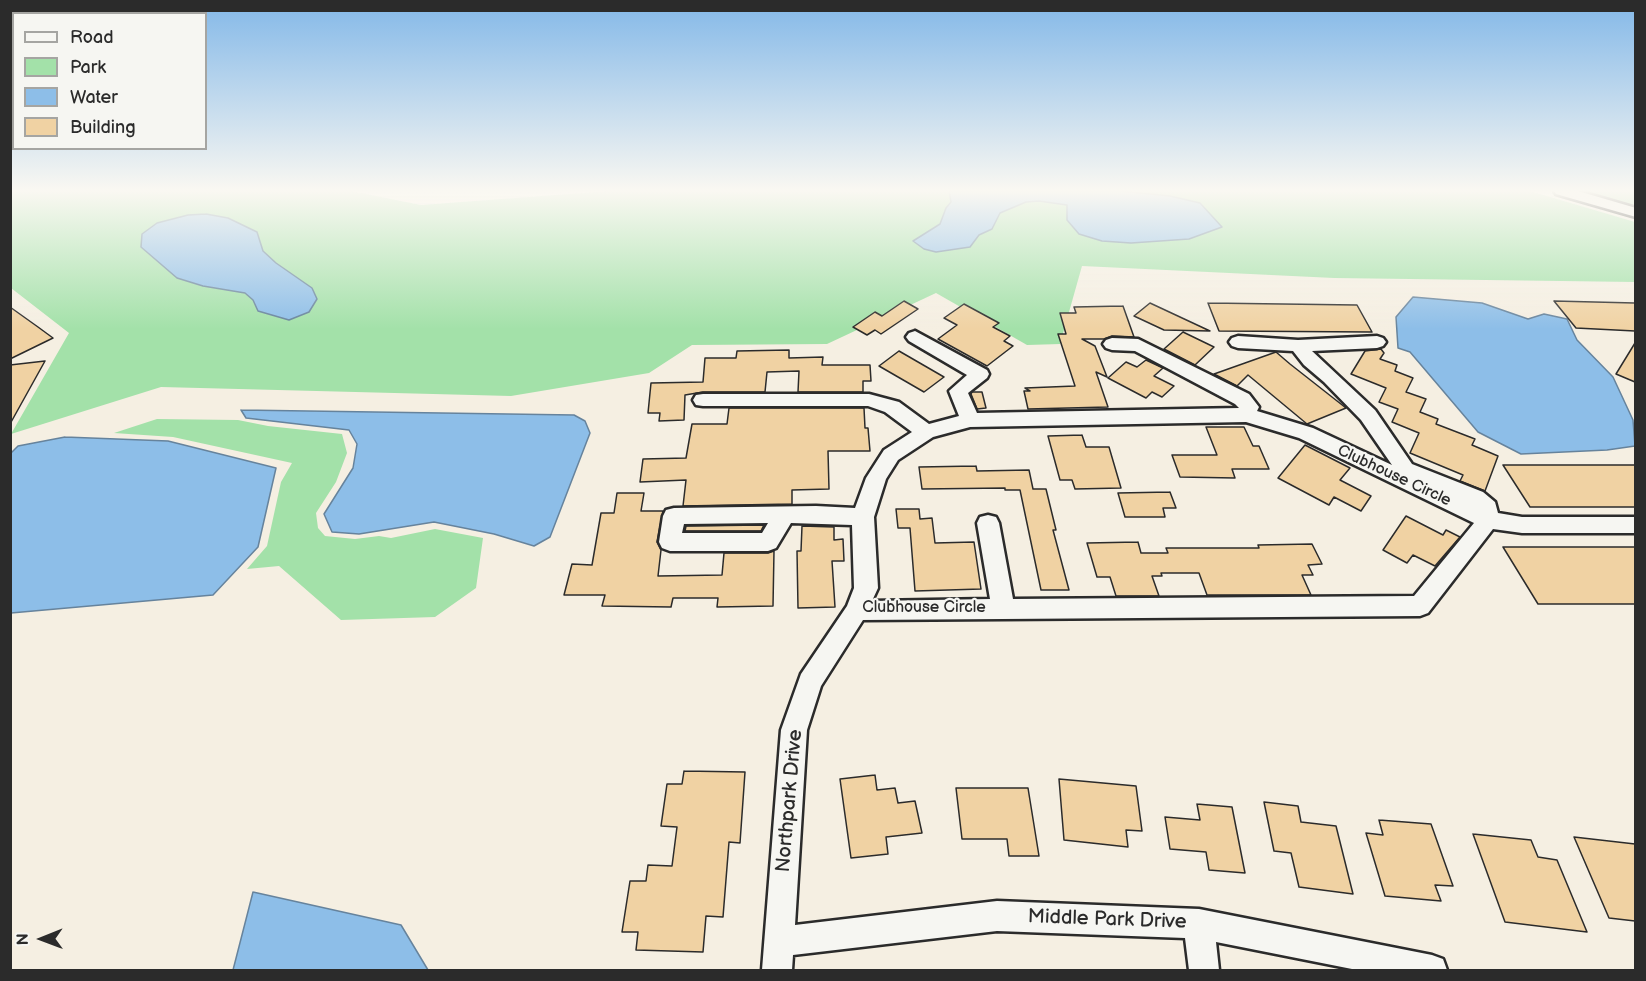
<!DOCTYPE html>
<style>
body{margin:0}
#map{position:relative;width:1646px;height:981px;overflow:hidden;background:#f5efe2;font-family:"Balsamiq Sans",sans-serif}
canvas{display:block}
.frame{position:absolute;inset:0;border:12px solid #2b2b2b;pointer-events:none}
.legend{position:absolute;left:12px;top:12px;width:195px;height:138px;box-sizing:border-box;background:#f6f6f2;border:2px solid #a5a5a2;margin:0;padding:8px 10px;list-style:none;font-size:18px;color:#2b2b2b}
.legend li{display:flex;align-items:center;gap:12px;height:30px}
.legend b{width:30px;border:2px solid #a5a5a2}
.north{position:absolute;left:12px;top:909px;width:60px;height:60px;-webkit-text-stroke:4px #f6f6f2;paint-order:stroke;rotate:269deg;font-size:16px;font-weight:700;line-height:24px;text-align:center;color:#2b2b2b}
.north::after{content:'';display:block;margin:auto;width:21px;height:27px;background:#2b2b2b;clip-path:polygon(50% 0,100% 100%,50% 72%,0 100%)}
</style>
<div id="map">
<canvas width="1646" height="981"></canvas>
<div class="frame"></div>
<ul class="legend">
<li><b style="height:8px;background:#f6f6f2"></b>Road</li>
<li><b style="height:16px;background:#a3e1a9"></b>Park</li>
<li><b style="height:16px;background:#8dbee8"></b>Water</li>
<li><b style="height:16px;background:#f0d2a3"></b>Building</li>
</ul>
<div class="north">N</div>
</div>
<script>
const g = document.querySelector('canvas').getContext('2d');
g.lineJoin = 'round';
function fillPath(path, color) {
  g.fillStyle = color;
  g.fill(path, 'evenodd');
}
function shape(rows) {
  const path = new Path2D();
  for (const r of rows) {
    path.moveTo(r[0], r[1]);
    for (let i = 2; i < r.length; i += 2) path.lineTo(r[i], r[i + 1]);
  }
  return path;
}
function strokePath(path, color, width, dash) {
  g.strokeStyle = color;
  g.lineWidth = width;
  g.lineCap = dash ? 'butt' : 'round';
  g.setLineDash(dash || []);
  g.stroke(path);
}
function drawText(font, color, halo, rows, align = 'center') {
  g.font = font + ' "Balsamiq Sans",sans-serif';
  g.lineWidth = 4.5;
  g.setLineDash([]);
  g.textBaseline = 'middle';
  g.strokeStyle = halo;
  g.fillStyle = color;
  for (const [text, x, y, turn = 0] of rows) {
    g.save();
    g.translate(x, y);
    g.rotate((+turn || 0) * Math.PI / 180);
    g.textAlign = isNaN(turn) ? turn : align;
    if (halo) g.strokeText(text, 0, 0);
    g.fillText(text, 0, 0);
    g.restore();
  }
}
fillPath(shape([
 [11,191,351,191,421,205,609,191,1530,191,1635,222,1635,282,1334,278,1082,266,1060,344,1027,345,936,293,827,344,692,345,649,373,511,396,161,387,11,434,69,333,11,288],
 [1572,191,1635,191,1635,211],
 [157,419,238,420,268,426,342,434,347,453,336,482,316,513,318,528,325,536,355,539,379,536,391,538,435,529,483,538,476,588,435,617,341,620,279,566,247,569,267,546,281,482,292,463,173,437,114,433]
]), '#a3e1a9');
const water = shape([
 [949,191,1121,191,1170,196,1200,203,1222,227,1189,239,1131,243,1102,241,1079,234,1067,220,1067,205,1039,201,1026,202,1000,213,992,229,979,235,970,247,936,252,924,249,913,241,940,224,946,208,951,202,949,191],
 [206,214,228,218,257,232,263,251,276,263,312,288,317,299,309,312,289,320,258,311,253,300,245,293,203,286,177,278,141,247,142,234,157,223,188,215,206,214],
 [1413,297,1482,303,1528,319,1544,314,1567,319,1577,340,1613,377,1633,420,1635,446,1607,450,1521,454,1478,432,1410,352,1398,348,1396,317,1413,297],
 [241,410,574,415,585,421,590,433,550,537,534,546,494,534,434,522,359,534,332,532,324,514,353,468,357,444,349,430,246,418,241,410],
 [65,437,168,441,276,468,258,547,213,595,11,613,11,453,18,446,65,437],
 [253,892,401,925,428,970,233,970,253,892]
]);
fillPath(water, '#8dbee8');
strokePath(water, '#66839c', 1.5);
const building = shape([
 [904,301,918,309,881,334,875,330,867,335,853,327,875,312,882,316,904,301],
 [1554,301,1635,303,1635,331,1576,328,1554,301],
 [1150,303,1210,331,1164,330,1134,316,1150,303],
 [1208,303,1357,305,1372,332,1219,331,1208,303],
 [964,304,999,323,993,327,1010,336,1004,341,1013,346,987,366,938,339,957,325,944,318,964,304],
 [1123,306,1134,337,1112,336,1104,339,1082,339,1095,346,1107,377,1096,372,1108,407,1028,409,1024,391,1030,391,1025,388,1075,386,1058,334,1066,334,1060,313,1076,313,1074,307,1123,306],
 [10,307,38,327,53,338,10,359,10,307],
 [1183,332,1214,347,1195,365,1164,349,1183,332],
 [1635,343,1635,382,1616,374,1635,343],
 [1381,349,1384,353,1380,359,1397,365,1395,371,1413,378,1406,392,1426,399,1420,412,1438,419,1436,424,1475,439,1472,445,1498,456,1485,491,1460,481,1463,475,1410,453,1419,433,1392,422,1398,409,1379,402,1386,388,1351,374,1365,351,1381,349],
 [789,350,789,358,823,357,822,365,870,365,871,381,863,381,863,392,798,392,799,371,767,372,765,392,703,392,685,395,684,420,659,421,660,413,648,413,651,383,703,382,705,358,736,358,737,351,789,350],
 [899,351,944,377,924,392,879,366,899,351],
 [1276,352,1290,364,1346,408,1307,424,1248,375,1237,386,1214,374,1276,352],
 [1146,360,1163,368,1154,376,1174,386,1162,397,1152,392,1146,398,1108,378,1126,362,1137,367,1146,360],
 [45,361,10,424,10,365,45,361],
 [972,392,982,392,986,408,977,409,971,394,972,392],
 [729,408,864,408,865,428,868,428,870,451,828,451,829,489,792,490,792,504,683,506,686,480,640,482,643,459,686,458,692,424,727,424,729,408],
 [1206,427,1244,427,1253,446,1259,446,1269,469,1232,469,1235,478,1180,477,1172,455,1217,455,1206,427],
 [1082,435,1086,447,1109,447,1121,488,1075,489,1072,480,1060,480,1048,436,1082,435],
 [1305,445,1350,468,1340,480,1371,496,1361,511,1334,497,1329,505,1278,478,1305,445],
 [1503,465,1635,465,1635,507,1530,507,1503,465],
 [976,466,977,471,1029,470,1033,489,1046,489,1056,530,1053,530,1069,590,1041,590,1020,490,1005,490,1005,488,922,489,919,467,976,466],
 [1170,492,1176,508,1163,508,1165,517,1125,517,1118,493,1170,492],
 [617,493,644,493,641,511,663,511,657,542,661,550,658,576,722,575,724,553,768,553,774,551,773,606,717,607,718,598,673,598,671,607,602,606,605,595,564,595,572,564,592,565,601,513,614,513,617,493],
 [896,509,919,509,920,519,932,518,935,543,974,542,981,589,915,591,910,528,898,528,896,509],
 [1406,516,1443,535,1446,530,1460,537,1435,566,1413,555,1407,563,1383,550,1406,516],
 [764,525,761,531,685,531,686,526,764,525],
 [802,526,834,527,834,540,843,539,844,561,832,561,835,607,798,608,797,551,801,551,802,526],
 [1138,542,1141,553,1168,553,1166,548,1259,548,1258,545,1312,544,1322,564,1308,565,1313,575,1302,575,1311,595,1207,595,1199,573,1161,573,1162,576,1152,576,1159,596,1116,596,1110,577,1097,577,1087,543,1138,542],
 [1503,547,1635,547,1635,604,1538,604,1503,547],
 [684,771,745,772,740,843,729,842,723,917,706,916,703,952,636,950,638,932,622,932,630,881,646,881,648,865,672,866,677,827,661,826,667,784,682,784,684,771],
 [875,775,877,790,895,788,898,803,915,801,922,833,886,837,888,854,851,858,840,779,875,775],
 [1059,779,1136,786,1142,831,1126,830,1128,847,1064,840,1059,779],
 [956,788,1028,788,1039,856,1009,856,1007,839,962,839,956,788],
 [1264,802,1298,806,1301,822,1336,826,1353,894,1299,887,1291,853,1274,851,1264,802],
 [1197,804,1232,807,1245,873,1209,870,1206,852,1170,849,1165,817,1200,820,1197,804],
 [1379,820,1431,824,1453,886,1435,885,1441,901,1385,896,1366,833,1383,835,1379,820],
 [1473,834,1531,840,1538,857,1557,860,1587,932,1505,922,1473,834],
 [1574,837,1635,844,1635,921,1609,918,1574,837]
]);
fillPath(building, '#f0d2a3');
strokePath(building, '#2b2b2b', 1.5);
const minor = shape([
 [1554,191,1578,191,1636,208,1636,217,1556,194,1554,191],
 [915,331,987,370,989,374,987,378,968,393,977,413,1239,408,1235,404,1135,351,1112,350,1106,348,1103,344,1106,340,1112,338,1138,339,1249,394,1259,407,1257,411,1313,428,1392,465,1361,420,1324,382,1304,365,1293,351,1238,348,1232,346,1229,342,1232,338,1238,336,1298,340,1377,336,1383,338,1386,342,1383,346,1377,348,1312,351,1375,410,1412,464,1483,492,1495,502,1498,513,1522,517,1636,517,1636,533,1522,533,1493,529,1428,613,1420,616,863,620,821,686,807,730,795,925,997,901,1199,909,1432,955,1443,959,1447,970,1357,970,1216,942,1219,970,1189,970,1185,938,997,931,793,955,792,970,762,970,781,730,801,674,847,606,854,588,852,525,791,523,776,548,768,551,670,551,662,548,659,542,663,516,666,510,674,508,816,506,855,508,866,478,884,450,912,432,885,412,868,406,703,406,696,405,693,400,696,395,703,394,869,394,899,402,929,424,959,416,949,391,967,375,909,341,906,337,909,333,915,331],
 [1246,422,1299,438,1474,523,1414,596,1013,599,999,523,996,517,988,515,980,517,977,523,990,599,872,601,878,588,874,517,886,479,898,460,933,437,970,427,1246,422],
 [768,523,762,533,682,533,684,524,768,523]
]);
strokePath(minor, '#2b2b2b', 5);
fillPath(minor, '#f6f6f2');
const sky = g.createLinearGradient(0, 0, 0, 329);
sky.addColorStop(0, '#83b8e8');
sky.addColorStop(0.58, '#faf8f2');
sky.addColorStop(1, '#faf8f200');
g.fillStyle = sky;
g.fillRect(0, 0, 1646, 329);
drawText('16px', '#2b2b2b', '#f6f6f2', [
 ["Clubhouse Circle",1394,476,25],
 ["Clubhouse Circle",924,608]
]);
drawText('20px', '#2b2b2b', '#f6f6f2', [
 ["Northpark Drive",790,801,-85],
 ["Middle Park Drive",1107,920,2]
]);
</script>
